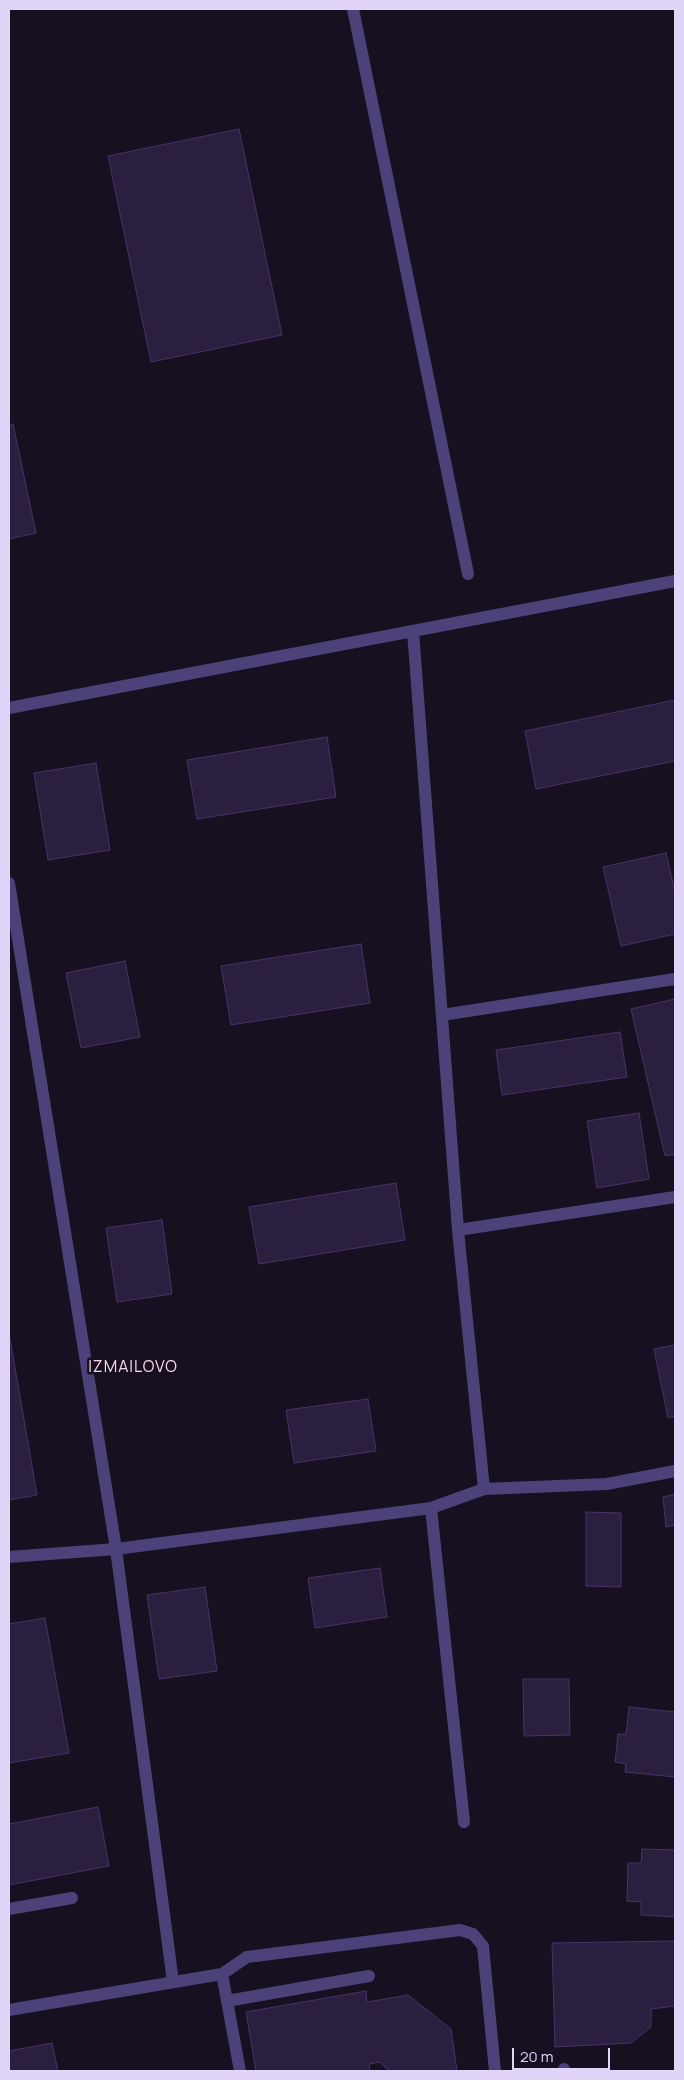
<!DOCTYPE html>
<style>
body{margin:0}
#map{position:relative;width:684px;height:2080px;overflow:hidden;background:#161020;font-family:Manrope,sans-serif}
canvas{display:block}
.frame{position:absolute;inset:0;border:10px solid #e0d5f9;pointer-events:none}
.scale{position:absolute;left:512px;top:2048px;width:98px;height:22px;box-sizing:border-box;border:2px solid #e0d5f9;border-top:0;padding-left:6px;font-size:15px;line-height:18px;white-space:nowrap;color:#e0d5f9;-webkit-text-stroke:4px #161020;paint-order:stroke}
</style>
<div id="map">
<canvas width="684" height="2080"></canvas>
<div class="frame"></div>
<div class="scale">20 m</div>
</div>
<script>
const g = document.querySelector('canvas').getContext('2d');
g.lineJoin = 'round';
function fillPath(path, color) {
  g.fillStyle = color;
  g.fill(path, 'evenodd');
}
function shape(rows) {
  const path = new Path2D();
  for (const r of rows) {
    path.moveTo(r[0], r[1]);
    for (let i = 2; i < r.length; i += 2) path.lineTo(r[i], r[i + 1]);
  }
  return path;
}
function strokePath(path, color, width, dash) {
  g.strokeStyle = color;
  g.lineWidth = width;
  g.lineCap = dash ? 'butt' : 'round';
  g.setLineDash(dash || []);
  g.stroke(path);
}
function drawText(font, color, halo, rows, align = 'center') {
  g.font = font + ' Manrope,sans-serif';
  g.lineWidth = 5;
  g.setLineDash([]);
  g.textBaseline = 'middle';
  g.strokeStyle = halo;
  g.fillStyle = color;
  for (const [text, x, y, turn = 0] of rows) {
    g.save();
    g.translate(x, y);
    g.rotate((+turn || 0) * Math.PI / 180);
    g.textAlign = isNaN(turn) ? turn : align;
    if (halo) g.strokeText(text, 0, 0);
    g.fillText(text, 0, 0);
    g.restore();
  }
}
const building = shape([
 [239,129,282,335,151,362,108,156,239,129],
 [13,424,36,533,9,539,9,425,13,424],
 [675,700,675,761,536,789,525,731,675,700],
 [327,737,336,797,197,819,187,760,327,737],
 [96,763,110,850,48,860,34,773,96,763],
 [666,853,675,892,675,934,621,946,603,867,666,853],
 [361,944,370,1003,231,1025,221,966,361,944],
 [125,961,140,1037,81,1048,66,973,125,961],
 [675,999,675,1154,665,1156,631,1009,675,999],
 [620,1032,627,1077,502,1095,496,1050,620,1032],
 [639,1113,649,1179,597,1188,587,1121,639,1113],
 [396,1183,405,1240,259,1264,249,1207,396,1183],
 [162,1220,172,1294,117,1302,106,1228,162,1220],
 [9,1333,37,1495,9,1500,9,1333],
 [675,1345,675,1416,668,1418,654,1349,675,1345],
 [368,1399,376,1451,294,1463,286,1410,368,1399],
 [675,1494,675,1525,666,1527,663,1497,675,1494],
 [586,1512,621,1513,621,1587,586,1586,586,1512],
 [380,1568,387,1617,315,1628,308,1578,380,1568],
 [205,1587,217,1671,159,1679,147,1595,205,1587],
 [45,1618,69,1753,9,1763,9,1624,45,1618],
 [523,1679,569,1679,570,1735,524,1736,523,1679],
 [629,1707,675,1712,675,1777,625,1772,626,1764,615,1762,618,1734,626,1734,629,1707],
 [98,1807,109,1866,9,1885,9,1824,98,1807],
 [642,1849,675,1850,675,1917,641,1915,641,1902,627,1901,628,1863,641,1863,642,1849],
 [675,1941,675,2006,651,2009,651,2027,631,2043,555,2047,552,1943,675,1941],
 [366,1991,367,2002,408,1995,451,2029,457,2071,389,2071,380,2062,369,2064,370,2071,256,2071,246,2012,366,1991],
 [52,2043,58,2071,9,2071,9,2051,52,2043]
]);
fillPath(building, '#2b1f3f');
strokePath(building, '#473467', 1);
strokePath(shape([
 [353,9,468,574],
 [413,631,458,1230,484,1489],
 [9,708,675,581],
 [9,883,116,1549,173,1982],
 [442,1015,675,979],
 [458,1230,675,1197],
 [9,1557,116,1549,431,1508],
 [464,1822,431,1508,484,1489,607,1484,675,1471],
 [9,1909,72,1898],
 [222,1974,240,2071],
 [227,2001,369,1976],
 [9,2010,222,1974,247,1957,460,1930,473,1934,483,1946,495,2071],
 [564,2069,564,2071]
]), '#4d4179', 12);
g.letterSpacing = '1px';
drawText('16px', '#f9d7e7', '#161020', [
 ["IZMAILOVO",133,1368]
]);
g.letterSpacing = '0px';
</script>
